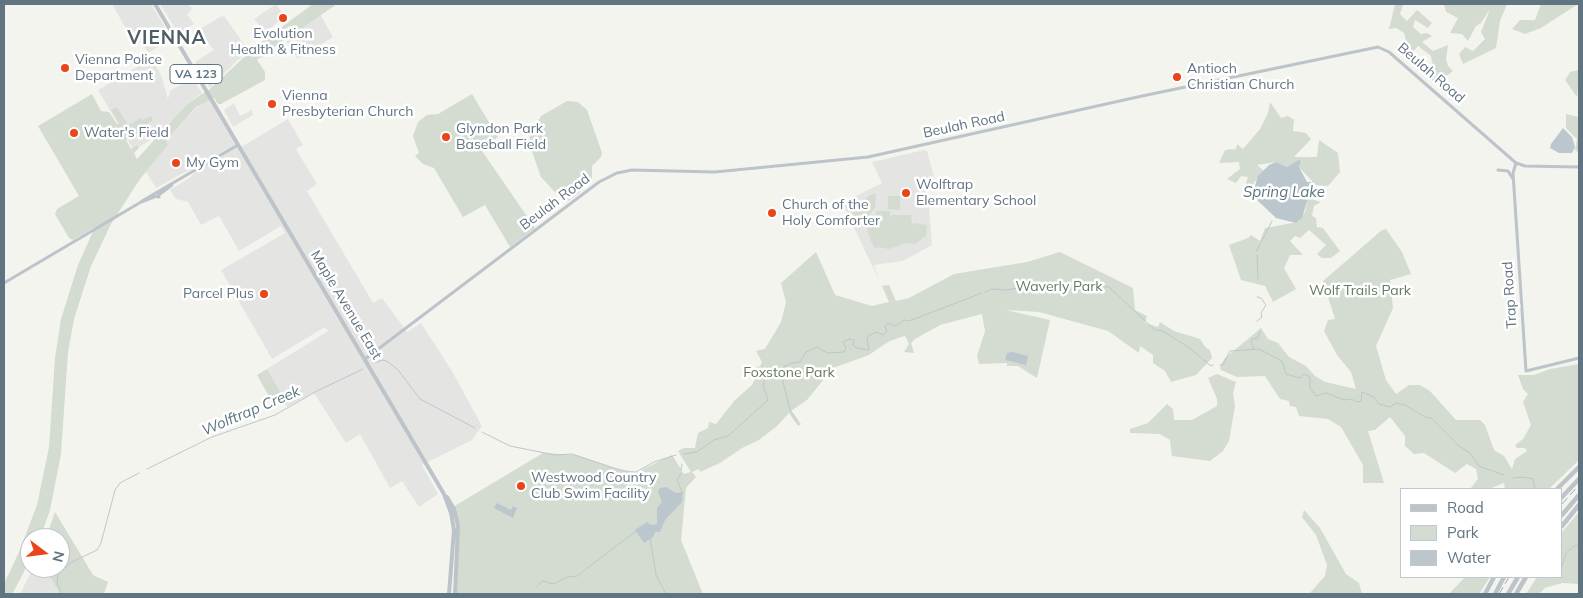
<!DOCTYPE html>
<style>
body{margin:0}
#map{position:relative;width:1583px;height:598px;overflow:hidden;background:#f4f4ef;font-family:Mulish,sans-serif}
canvas{display:block}
.frame{position:absolute;inset:0;border:5px solid #617482;pointer-events:none}
.legend{position:absolute;left:1400px;top:488px;width:162px;height:90px;box-sizing:border-box;background:#fff;border:1px solid #c0c7cd;margin:0;padding:6px 9px;list-style:none;font-size:15px;color:#617482}
.legend li{display:flex;align-items:center;gap:10px;height:25px}
.legend b{width:25px;border:1px solid #c0c7cd}
.north{position:absolute;left:20px;top:528px;width:50px;height:50px;box-sizing:border-box;background:#fff;border:1px solid #c0c7cd;border-radius:50%;rotate:105deg;font-size:14px;font-weight:700;line-height:20px;text-align:center;color:#617482}
.north::after{content:'';display:block;margin:auto;width:18px;height:22px;background:#ea4518;clip-path:polygon(50% 0,100% 100%,50% 72%,0 100%)}
</style>
<div id="map">
<canvas width="1583" height="598"></canvas>
<div class="frame"></div>
<ul class="legend">
<li><b style="height:6px;background:#bcc4ca"></b>Road</li>
<li><b style="height:14px;background:#d4dbd0"></b>Park</li>
<li><b style="height:14px;background:#bbc7cc"></b>Water</li>
</ul>
<div class="north">N</div>
</div>
<script>
const g = document.querySelector('canvas').getContext('2d');
g.lineJoin = 'round';
function fillPath(path, color) {
  g.fillStyle = color;
  g.fill(path, 'evenodd');
}
function shape(rows) {
  const path = new Path2D();
  for (const r of rows) {
    path.moveTo(r[0], r[1]);
    for (let i = 2; i < r.length; i += 2) path.lineTo(r[i], r[i + 1]);
  }
  return path;
}
function strokePath(path, color, width, dash) {
  g.strokeStyle = color;
  g.lineWidth = width;
  g.lineCap = dash ? 'butt' : 'round';
  g.setLineDash(dash || []);
  g.stroke(path);
}
function drawText(font, color, halo, rows, align = 'center') {
  g.font = font + ' Mulish,sans-serif';
  g.lineWidth = 5;
  g.setLineDash([]);
  g.textBaseline = 'middle';
  g.strokeStyle = halo;
  g.fillStyle = color;
  for (const [text, x, y, turn = 0] of rows) {
    g.save();
    g.translate(x, y);
    g.rotate((+turn || 0) * Math.PI / 180);
    g.textAlign = isNaN(turn) ? turn : align;
    if (halo) g.strokeText(text, 0, 0);
    g.fillText(text, 0, 0);
    g.restore();
  }
}
fillPath(shape([
 [112,4,151,4,170,36,169,40,148,53,136,31,129,34],
 [160,4,188,4,192,9,187,14,194,24,178,33],
 [276,4,285,17,265,32,254,19],
 [320,14,333,37,298,59,285,39],
 [222,16,225,17,248,50,210,88,195,62,214,50,198,30],
 [152,58,161,75,168,99,170,91,192,78,202,93,186,105,163,130,160,129,150,140,134,151,98,90],
 [206,100,214,100,241,147,288,119,303,145,296,149,317,184,307,191,373,303,382,298,407,332,421,323,452,371,482,426,472,440,422,465,438,494,419,507,402,481,390,488,360,434,346,443,314,393,287,407,267,369,328,331,325,327,272,359,221,270,285,233,281,226,239,251,219,216,201,225,188,202,176,199,170,190,188,179,202,166,185,172,156,188,146,172,168,145,166,141,196,108],
 [234,103,240,116,252,110,253,115,233,127,224,110],
 [924,150,927,151,935,180,925,191,929,207,932,245,903,261,874,265,879,280,842,203,882,183,872,162],
 [33,568,45,568,60,594,20,594]
]), '#e4e5e3');
fillPath(shape([
 [313,4,337,4,264,54,263,58,262,56,257,60,265,72,265,80,221,104,218,104,214,98,196,107,166,141,168,145,140,179,111,224,91,266,74,319,68,352,61,454,50,510,40,538,30,538,30,560,16,587,12,594,4,594,4,584,19,552,37,505,49,447,55,358,61,319,78,265,95,227,73,240,69,238,55,214,57,209,79,196,38,126,92,94,101,111,109,112,117,124,119,123,111,110,117,107,128,125,141,118,143,120,151,116,153,120,136,132,144,128,146,132,136,137,134,133,134,135,126,140,131,149,137,145,139,148,134,153,137,159,186,105,211,88,256,46],
 [1395,4,1403,5,1400,14,1407,21,1417,10,1432,23,1428,28,1415,20,1413,27,1421,34,1427,33,1432,36,1422,42,1433,51,1448,45,1446,59,1448,66,1453,71,1436,84,1424,72,1432,63,1431,56,1418,46,1413,52,1409,49,1401,54,1396,47,1406,41,1404,33,1396,28,1389,29],
 [1444,4,1507,4,1500,21,1496,48,1463,64,1459,54,1465,47,1473,51,1485,39,1481,32,1490,9,1481,23,1476,26,1468,41,1462,34,1450,33,1458,18,1446,12],
 [1541,4,1578,4,1541,28,1525,34,1512,29,1520,20,1535,20],
 [1579,70,1579,78,1577,97,1565,80,1570,72],
 [472,94,498,137,480,148,535,228,510,247,485,205,463,217,434,168,423,164,415,156,419,153,413,136,418,122,427,115,438,114],
 [567,101,578,102,587,110,602,153,601,157,592,166,592,178,578,194,565,203,541,177,529,143,530,136,541,116],
 [1270,102,1281,118,1288,116,1294,120,1293,131,1306,133,1311,139,1294,157,1317,157,1319,140,1338,153,1340,172,1328,186,1312,185,1312,181,1299,167,1301,161,1287,167,1276,162,1257,165,1264,171,1249,189,1246,183,1248,177,1241,176,1236,183,1227,179,1240,169,1239,162,1219,163,1225,150,1236,149,1237,144,1243,149,1260,129,1268,113],
 [1566,114,1579,117,1579,153,1575,150,1577,139,1566,128],
 [872,194,876,194,875,207,868,217,867,225,860,227,857,225,850,208],
 [888,196,900,196,900,210,888,209],
 [1308,198,1321,202,1314,206,1312,216,1316,218,1317,227,1323,228,1340,251,1331,258,1322,258,1317,254,1326,245,1309,230,1300,238,1295,236,1290,241,1303,255,1290,255,1284,268,1296,289,1273,302,1265,286,1241,280,1229,245,1248,238,1251,235,1260,241,1265,228,1298,222,1305,212],
 [876,211,890,211,890,218,892,215,911,215,912,225,914,223,927,225,926,236,915,244,905,243,889,249,878,247,875,249,870,239,867,228,872,222,876,222],
 [1386,229,1402,252,1411,274,1390,280,1393,308,1376,346,1386,380,1396,394,1409,385,1420,385,1430,391,1456,420,1480,420,1485,425,1494,450,1504,456,1512,469,1515,459,1527,451,1525,448,1517,448,1515,445,1523,439,1531,425,1523,402,1528,394,1523,389,1518,375,1534,375,1550,369,1579,364,1579,460,1549,489,1505,489,1504,483,1489,489,1470,489,1478,479,1476,469,1467,464,1455,473,1424,453,1414,454,1405,446,1405,436,1390,417,1375,430,1368,431,1384,483,1363,483,1363,465,1341,427,1328,419,1299,416,1296,407,1290,406,1289,401,1280,399,1265,376,1237,377,1221,370,1220,366,1225,358,1261,328,1268,339,1278,343,1289,357,1306,366,1315,376,1325,382,1356,389,1351,372,1337,355,1324,331,1328,320,1335,319,1323,281,1382,230],
 [816,252,835,295,872,306,889,302,882,286,889,285,896,301,909,298,954,274,1027,262,1060,252,1133,288,1135,310,1147,316,1145,323,1158,327,1160,322,1174,331,1200,339,1206,348,1210,350,1212,358,1196,375,1171,382,1165,371,1153,363,1153,355,1140,346,1139,353,1108,331,1039,312,1006,310,1050,320,1037,378,1018,366,1007,366,1007,363,979,364,977,356,985,331,982,314,940,325,915,339,911,343,914,353,904,352,909,344,905,336,901,337,888,342,869,355,833,368,807,400,791,411,801,424,798,426,789,413,777,426,759,440,742,448,720,463,700,472,699,469,692,472,696,477,686,488,681,540,703,594,455,594,458,526,453,507,543,453,576,455,614,468,637,472,672,455,684,474,691,472,678,451,684,448,695,448,698,433,708,428,709,422,716,424,735,400,752,385,756,377,755,368,760,366,762,362,756,351,765,349,781,322,786,302,781,283],
 [267,369,285,401,275,407,257,375],
 [1217,374,1236,382,1233,393,1235,406,1229,441,1223,451,1210,461,1172,456,1170,440,1160,434,1130,433,1130,429,1148,423,1167,404,1173,409,1174,420,1192,420,1217,406,1217,399,1208,378],
 [1304,510,1320,528,1346,574,1359,583,1362,594,1309,594,1325,576,1327,565,1316,535,1302,517],
 [55,512,93,575,108,582,104,594,60,594,45,568,60,568,60,538,46,538],
 [1579,512,1579,584,1562,583,1545,588,1539,594,1526,594,1537,577,1562,577,1562,532],
 [1465,577,1490,577,1479,594,1449,594]
]), '#d4dbd0');
fillPath(shape([
 [1563,128,1572,137,1575,147,1572,153,1559,153,1550,148,1551,144],
 [1299,160,1301,161,1299,167,1307,182,1313,182,1302,218,1296,223,1276,218,1258,201,1254,189,1258,176,1269,165,1276,162,1287,167],
 [1012,352,1028,356,1026,365,1005,360,1007,353],
 [666,487,676,493,683,492,682,502,665,520,660,532,655,532,653,537,644,543,635,530,647,522,651,525,657,524,657,508,662,502,658,492,660,488],
 [497,503,511,510,513,506,517,508,513,518,494,508]
]), '#bbc7cc');
strokePath(shape([
 [1579,141,1579,140],
 [1256,252,1272,221],
 [1257,255,1258,279],
 [1067,284,1109,287,1155,330,1163,331,1188,347,1211,366,1213,365],
 [985,292,992,289,1006,290,1059,282,1063,284],
 [1257,321,1262,317,1261,313,1266,305,1261,298,1257,297],
 [1254,349,1251,342,1252,339,1258,338,1260,331],
 [374,363,383,360,388,362,398,370,420,399,475,428],
 [1220,365,1223,365,1230,351,1259,349,1282,361,1286,374,1300,378,1304,374,1310,377,1310,388,1316,396,1326,393,1344,400,1351,399,1357,402,1361,401,1362,392,1374,397,1379,404,1390,407,1396,403,1405,405,1425,417,1431,418,1459,446,1470,453,1479,466,1504,475],
 [780,370,790,410,797,420],
 [482,432,510,446,555,455,572,454,626,472,636,472,654,462,676,455],
 [684,454,697,452,714,440,728,436,768,400,763,385,766,377,791,363,800,362,806,352,817,347,827,353,844,352,846,348,843,342,849,339,854,340,853,345,857,348,869,350,867,339,869,335,877,332,883,335,887,331,885,327,888,323,896,326,904,320,909,321,982,293],
 [147,469,212,437,275,415,317,391,363,369],
 [681,470,682,464],
 [681,474,677,480,682,492],
 [1513,478,1523,477,1533,479,1535,489],
 [650,538,656,575,666,594],
 [1562,566,1566,553,1574,546,1579,546],
 [536,587,543,581,553,584,567,577,577,576,636,531],
 [62,594,57,584,58,574,72,562,97,550,101,543,115,490,120,483,139,473]
]), '#bbc7cc', 1);
strokePath(shape([
 [1516,163,1513,173,1526,371,1579,358],
 [1498,170,1508,171,1513,179],
 [160,194,172,185],
 [153,196,159,197,158,192],
 [142,201,238,145],
 [4,283,141,202,154,197],
 [365,359,599,182,617,173,632,170,715,172,868,157,1142,96,1378,47,1389,52,1516,163,1525,166,1579,167]
]), '#bcc4ca', 3);
strokePath(shape([
 [155,4,444,494,451,513,454,530,449,594],
 [447,497,454,509,458,526,455,594]
]), '#bcc4ca', 4);
strokePath(shape([
 [1557,489,1579,467],
 [1562,497,1579,479],
 [1562,515,1579,495],
 [1562,526,1579,505],
 [1485,594,1494,577],
 [1495,594,1504,577],
 [1508,594,1518,577],
 [1516,594,1526,577]
]), '#bcc4ca', 4.5);
strokePath(shape([
 [1562,504,1579,485],
 [1499,594,1509,577]
]), '#a0a7ac', 1, [8, 4]);
for (const [x, y, r, color] of [
 [283,18,5,"#ea4518"],
 [65,68,5,"#ea4518"],
 [1177,77,5,"#ea4518"],
 [272,104,5,"#ea4518"],
 [74,133,5,"#ea4518"],
 [446,137,5,"#ea4518"],
 [176,163,5,"#ea4518"],
 [906,193,5,"#ea4518"],
 [772,213,5,"#ea4518"],
 [264,294,5,"#ea4518"],
 [521,486,5,"#ea4518"]
]) {
  const dot = new Path2D();
  dot.arc(x, y, r, 0, 2 * Math.PI);
  g.fillStyle = color;
  g.fill(dot);
  strokePath(dot, '#fff', 2);
}
for (const [x, y, w] of [
 [196,74,52]
]) {
  const box = new Path2D();
  box.roundRect(x - w / 2, y - 9.5, w, 19, 4);
  g.fillStyle = '#fff';
  g.fill(box);
  strokePath(box, '#617482', 1);
}
drawText('bold 12px', '#617482', null, [
 ["VA 123",196,74]
]);
drawText('14px', '#617482', '#fff', [
 ["Evolution",283,34,"center"],
 ["Health & Fitness",283,50,"center"],
 ["Vienna Police",75,60],
 ["Department",75,76],
 ["Antioch",1187,69],
 ["Christian Church",1187,85],
 ["Vienna",282,96],
 ["Presbyterian Church",282,112],
 ["Glyndon Park",456,129],
 ["Baseball Field",456,145],
 ["Water's Field",84,133],
 ["My Gym",186,163],
 ["Wolftrap",916,185],
 ["Elementary School",916,201],
 ["Church of the",782,205],
 ["Holy Comforter",782,221],
 ["Parcel Plus",254,294,"right"],
 ["Westwood Country",531,478],
 ["Club Swim Facility",531,494]
], 'left');
drawText('14px', '#617482', '#fff', [
 ["Beulah Road",1431,73,41],
 ["Beulah Road",964,125,-12],
 ["Beulah Road",555,202,-37],
 ["Trap Road",1510,295,-94],
 ["Maple Avenue East",346,305,59]
]);
drawText('14px', '#667960', '#fff', [
 ["Waverly Park",1059,287],
 ["Wolf Trails Park",1360,291],
 ["Foxstone Park",789,373]
]);
drawText('italic 15px', '#5c777f', '#fff', [
 ["Spring Lake",1284,192],
 ["Wolftrap Creek",251,411,-23]
]);
g.letterSpacing = '1px';
drawText('bold 19px', '#4f5d66', '#fff', [
 ["VIENNA",167,38]
]);
g.letterSpacing = '0px';
</script>
